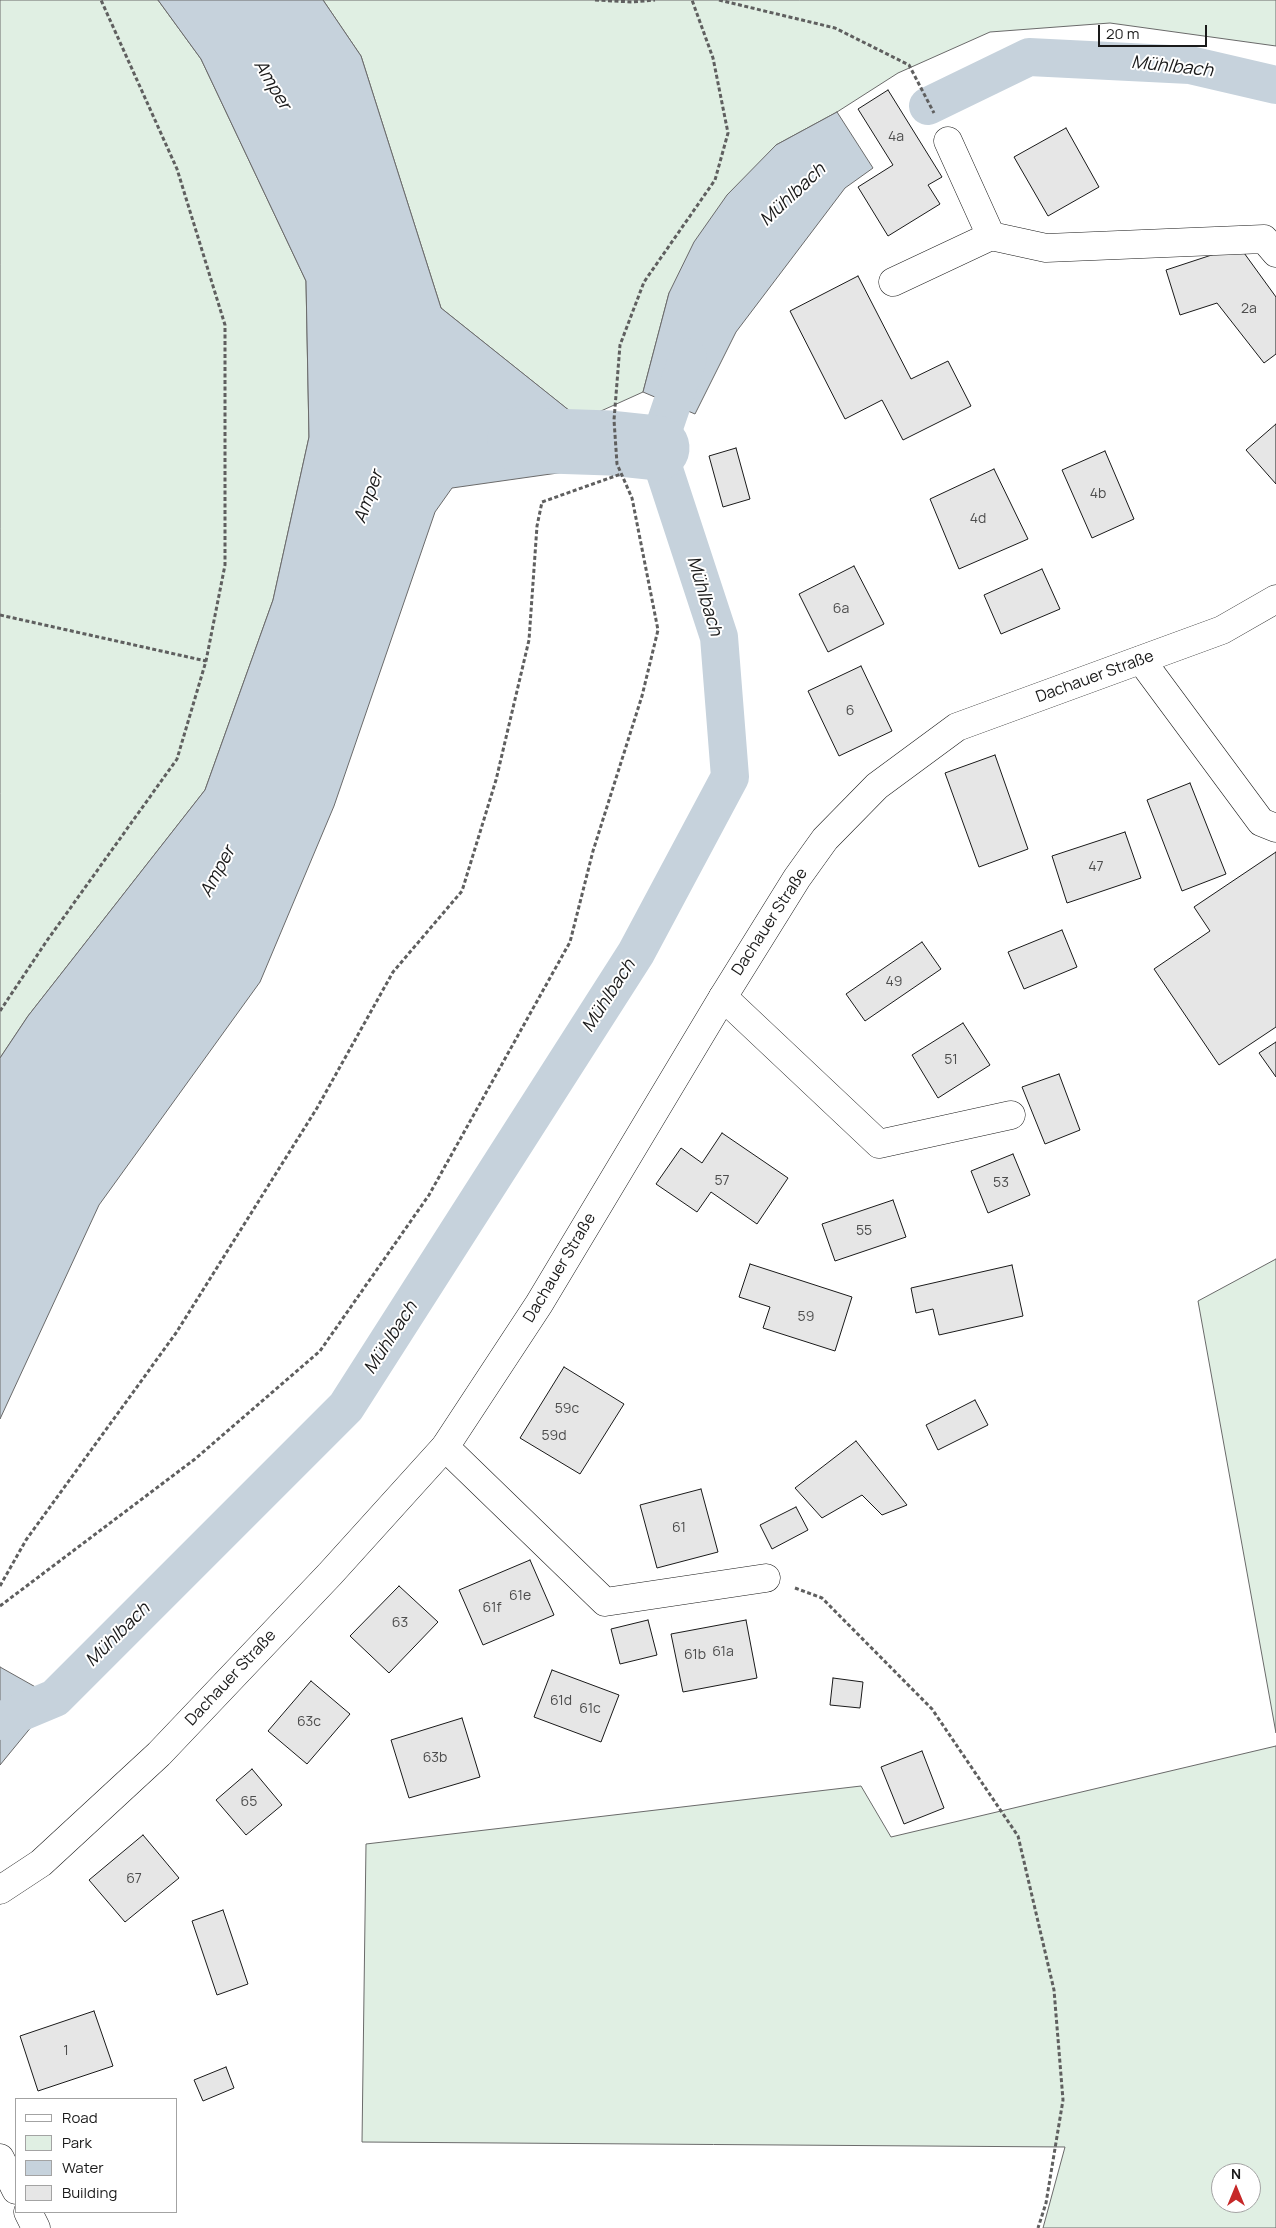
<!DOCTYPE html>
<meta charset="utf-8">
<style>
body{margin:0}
#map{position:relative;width:1276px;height:2228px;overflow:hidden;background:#fff;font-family:Manrope,sans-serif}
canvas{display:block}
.legend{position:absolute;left:15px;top:2098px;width:162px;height:115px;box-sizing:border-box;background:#fff;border:1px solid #a3a3a3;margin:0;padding:6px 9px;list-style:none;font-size:15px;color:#1a1a1a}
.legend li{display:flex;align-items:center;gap:10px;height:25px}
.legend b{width:25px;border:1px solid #a3a3a3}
.north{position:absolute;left:1211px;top:2163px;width:50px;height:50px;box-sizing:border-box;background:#fff;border:1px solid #a3a3a3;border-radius:50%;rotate:0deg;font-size:14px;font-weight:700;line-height:20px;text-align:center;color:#1a1a1a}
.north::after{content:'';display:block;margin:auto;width:18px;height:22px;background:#c62828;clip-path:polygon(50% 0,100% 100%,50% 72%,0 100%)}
.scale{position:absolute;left:1098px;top:25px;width:109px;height:22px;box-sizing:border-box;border:2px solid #1a1a1a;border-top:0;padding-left:6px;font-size:15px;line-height:18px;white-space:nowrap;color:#1a1a1a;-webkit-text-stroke:4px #fff;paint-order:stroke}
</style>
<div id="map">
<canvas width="1276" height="2228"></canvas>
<ul class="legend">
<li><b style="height:6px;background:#fff"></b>Road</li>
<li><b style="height:14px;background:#e0efe3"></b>Park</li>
<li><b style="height:14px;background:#c6d2dc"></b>Water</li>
<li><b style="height:14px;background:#e6e6e6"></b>Building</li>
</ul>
<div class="north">N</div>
<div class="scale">20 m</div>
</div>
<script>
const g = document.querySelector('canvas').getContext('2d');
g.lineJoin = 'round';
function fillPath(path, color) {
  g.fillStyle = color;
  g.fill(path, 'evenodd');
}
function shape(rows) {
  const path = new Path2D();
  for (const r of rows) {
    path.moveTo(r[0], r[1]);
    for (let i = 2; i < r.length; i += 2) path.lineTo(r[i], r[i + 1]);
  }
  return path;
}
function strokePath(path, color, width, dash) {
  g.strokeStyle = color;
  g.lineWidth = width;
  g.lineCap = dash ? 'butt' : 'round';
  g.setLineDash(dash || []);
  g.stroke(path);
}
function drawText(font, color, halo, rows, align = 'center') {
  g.font = font + ' Manrope,sans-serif';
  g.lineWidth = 4;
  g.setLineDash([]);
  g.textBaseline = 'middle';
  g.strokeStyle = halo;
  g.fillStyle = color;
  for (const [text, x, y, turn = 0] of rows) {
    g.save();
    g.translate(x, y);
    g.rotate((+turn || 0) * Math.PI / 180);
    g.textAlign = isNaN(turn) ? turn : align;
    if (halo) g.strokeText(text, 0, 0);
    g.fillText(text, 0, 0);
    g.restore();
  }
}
const green = shape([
 [0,0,158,0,201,59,306,281,309,437,273,600,205,790,28,1016,0,1058,0,0],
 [323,0,1276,0,1276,46,1110,23,990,32,898,73,837,112,776,145,669,293,643,392,581,420,441,308,361,56,323,0],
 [1276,1259,1276,1733,1198,1301,1276,1259],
 [1276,1746,1276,2228,1043,2228,1065,2147,362,2142,366,1844,861,1786,891,1837,1276,1746],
 [1221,2173,1251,2173,1251,2203,1221,2203,1221,2173]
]);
fillPath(green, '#e0efe3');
strokePath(green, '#6a6a6a', 1);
const water = shape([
 [158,0,323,0,361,56,441,308,610,443,572,471,452,488,435,512,334,806,260,982,99,1205,0,1419,0,1058,28,1016,205,790,273,600,309,437,306,281,201,59,158,0],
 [837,112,873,168,845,188,736,332,695,414,643,392,669,293,694,242,727,195,776,145,837,112],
 [0,1667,55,1698,0,1765,0,1667]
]);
fillPath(water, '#c6d2dc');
strokePath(water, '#6a6a6a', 1);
strokePath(shape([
 [928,106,1029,57,1190,65,1276,85],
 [0,1721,55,1698,346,1407,636,953,730,777,719,637,657,448,688,357]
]), '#c6d2dc', 38);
strokePath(shape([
 [520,440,610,443,657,448]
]), '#c6d2dc', 65);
const building = shape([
 [888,90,942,177,928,185,940,204,888,236,858,187,893,165,858,109,888,90],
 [1066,128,1099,187,1048,216,1014,157,1066,128],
 [1239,246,1276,297,1276,354,1264,363,1217,303,1180,315,1166,270,1239,246],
 [858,276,911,379,948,361,971,406,903,440,882,400,845,419,790,311,858,276],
 [1276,424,1276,484,1246,450,1276,424],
 [736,448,750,499,723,507,709,456,736,448],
 [1105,451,1134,519,1092,538,1062,470,1105,451],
 [994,469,1028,539,959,569,930,499,994,469],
 [854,566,884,624,828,652,799,594,854,566],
 [1042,569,1060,609,1001,634,984,595,1042,569],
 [861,666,892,731,839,756,808,691,861,666],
 [995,755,1028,849,979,867,945,773,995,755],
 [1190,783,1226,874,1182,891,1147,800,1190,783],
 [1125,832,1141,878,1067,903,1052,856,1125,832],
 [1276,852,1276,1027,1219,1065,1154,969,1210,931,1194,907,1276,852],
 [1062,930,1077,967,1024,989,1008,952,1062,930],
 [922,942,941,969,865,1021,846,994,922,942],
 [963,1023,990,1065,938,1098,912,1055,963,1023],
 [1276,1042,1276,1077,1259,1053,1276,1042],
 [1059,1074,1080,1130,1045,1144,1022,1087,1059,1074],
 [722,1133,788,1178,757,1224,711,1192,697,1212,656,1184,681,1148,702,1163,722,1133],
 [1013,1154,1030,1195,988,1213,971,1171,1013,1154],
 [893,1200,906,1237,835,1261,822,1224,893,1200],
 [750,1264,852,1297,835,1351,763,1328,770,1307,739,1297,750,1264],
 [1012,1265,1023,1316,939,1335,933,1309,916,1313,911,1288,1012,1265],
 [564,1367,624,1404,580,1474,520,1438,564,1367],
 [975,1400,988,1425,938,1450,926,1425,975,1400],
 [856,1441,907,1505,882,1515,862,1495,822,1518,795,1488,856,1441],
 [701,1489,718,1552,657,1568,640,1505,701,1489],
 [796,1507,808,1530,772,1549,760,1525,796,1507],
 [530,1560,554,1615,483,1645,459,1590,530,1560],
 [399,1586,438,1622,389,1673,350,1636,399,1586],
 [648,1620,657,1655,620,1664,611,1629,648,1620],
 [746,1620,757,1678,683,1692,671,1634,746,1620],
 [552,1670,619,1695,601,1742,534,1717,552,1670],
 [833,1678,863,1682,860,1708,830,1705,833,1678],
 [311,1681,350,1714,307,1764,268,1731,311,1681],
 [462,1718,480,1777,409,1798,391,1740,462,1718],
 [922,1751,944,1808,904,1824,881,1767,922,1751],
 [252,1769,282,1805,246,1835,216,1800,252,1769],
 [143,1835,179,1878,125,1922,89,1880,143,1835],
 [223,1910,248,1984,217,1995,192,1921,223,1910],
 [94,2011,113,2066,38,2091,20,2036,94,2011],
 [226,2067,234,2088,203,2101,194,2080,226,2067]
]);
fillPath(building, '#e6e6e6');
strokePath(building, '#1a1a1a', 1);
const minor = shape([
 [948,141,991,236],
 [893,282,991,236,1046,248,1264,239,1276,253],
 [1141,660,1261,822,1276,828],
 [723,997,879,1144,1011,1115],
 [445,1447,605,1602,766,1578],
 [0,2158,16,2190],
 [28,2212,36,2228]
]);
const major = shape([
 [0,1890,41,1863,159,1754,330,1574,445,1447,539,1304,723,997,797,878,825,839,877,786,957,727,1222,630,1276,599]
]);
strokePath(minor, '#1a1a1a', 29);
strokePath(major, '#1a1a1a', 29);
strokePath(shape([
 [595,0,632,2,655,0],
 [719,0,835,28,909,65,934,113],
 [0,615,206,661],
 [0,1011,46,942,177,759,206,661,225,565,225,325,177,169,101,0],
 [0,1586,26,1540,176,1333,317,1108,393,972,462,891,496,780,529,640,537,526,542,502,621,474],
 [795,1588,822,1598,932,1709,1018,1836,1054,1990,1063,2100,1046,2203,1038,2228],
 [0,1606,195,1459,320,1351,429,1195,570,942,593,851,642,696,658,630,632,498,617,464,614,420,620,345,644,282,715,180,728,133,713,58,692,0]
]), '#5f5f5f', 3, [4, 2.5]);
strokePath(minor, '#fff', 28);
strokePath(major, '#fff', 28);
drawText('14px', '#4d4d4d', null, [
 ["4a",896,137],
 ["2a",1249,309],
 ["4b",1098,494],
 ["4d",978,519],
 ["6a",841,609],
 ["6",850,711],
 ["47",1096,867],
 ["49",894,982],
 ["51",951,1060],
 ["57",722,1181],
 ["53",1001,1183],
 ["55",864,1231],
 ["59",806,1317],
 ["59c",567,1409],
 ["59d",554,1436],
 ["61",679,1528],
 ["61e",520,1596],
 ["61f",492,1608],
 ["63",400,1623],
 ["61a",723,1652],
 ["61b",695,1655],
 ["61d",561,1701],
 ["61c",590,1709],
 ["63c",309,1722],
 ["63b",435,1758],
 ["65",249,1802],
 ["67",134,1879],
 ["1",66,2051]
]);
drawText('16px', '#1a1a1a', '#fff', [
 ["Dachauer Straße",1095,677,-20],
 ["Dachauer Straße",770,922,-57],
 ["Dachauer Straße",560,1268,-59],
 ["Dachauer Straße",231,1678,-47]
]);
drawText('italic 18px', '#1a1a1a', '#fff', [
 ["Mühlbach",1172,67,6],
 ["Amper",272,85,59],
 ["Mühlbach",793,195,-43],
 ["Amper",369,497,-70],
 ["Mühlbach",704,596,73],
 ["Amper",218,872,-62],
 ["Mühlbach",609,996,-57],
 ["Mühlbach",391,1338,-57],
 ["Mühlbach",118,1635,-45]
]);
</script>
